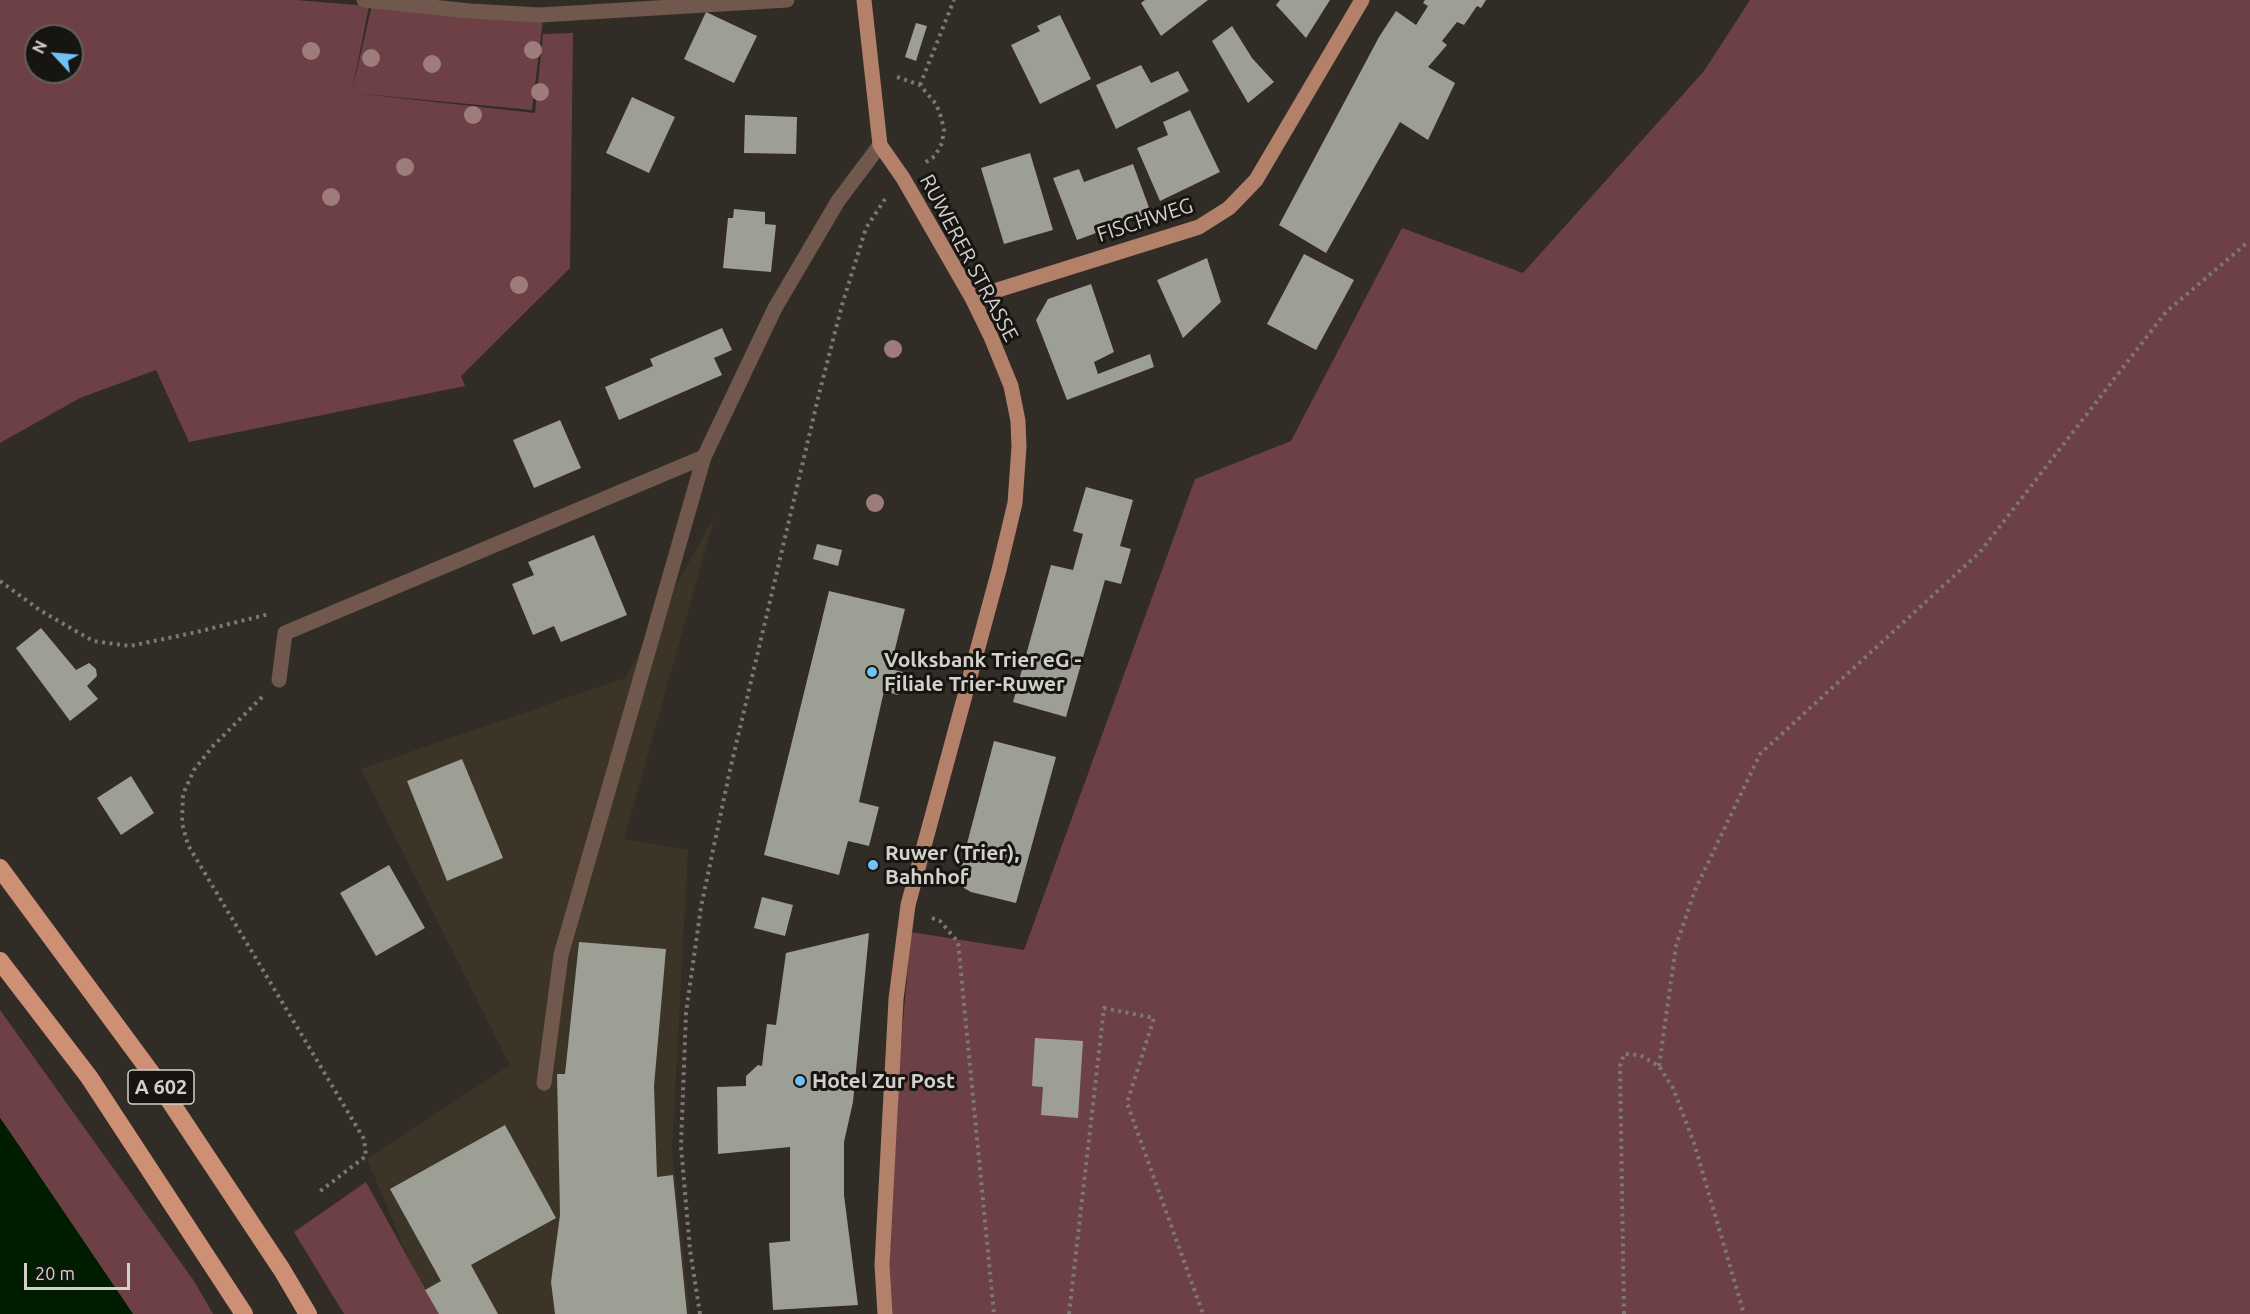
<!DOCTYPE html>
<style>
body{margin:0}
#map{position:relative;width:2250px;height:1314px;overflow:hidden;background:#312c25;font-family:Ubuntu,sans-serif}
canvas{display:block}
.north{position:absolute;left:24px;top:24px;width:60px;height:60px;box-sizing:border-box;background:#171512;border:2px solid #63605d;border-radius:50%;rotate:296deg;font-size:16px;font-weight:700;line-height:24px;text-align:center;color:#d4d1cd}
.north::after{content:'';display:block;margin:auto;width:21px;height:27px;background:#6fc2f4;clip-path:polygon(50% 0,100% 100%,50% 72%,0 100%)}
.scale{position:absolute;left:24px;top:1263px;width:106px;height:27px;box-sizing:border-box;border:3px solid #d4d1cd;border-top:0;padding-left:8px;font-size:18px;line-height:21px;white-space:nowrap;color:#d4d1cd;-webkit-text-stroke:4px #171512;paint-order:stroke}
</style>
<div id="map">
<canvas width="2250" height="1314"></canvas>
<div class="north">N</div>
<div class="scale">20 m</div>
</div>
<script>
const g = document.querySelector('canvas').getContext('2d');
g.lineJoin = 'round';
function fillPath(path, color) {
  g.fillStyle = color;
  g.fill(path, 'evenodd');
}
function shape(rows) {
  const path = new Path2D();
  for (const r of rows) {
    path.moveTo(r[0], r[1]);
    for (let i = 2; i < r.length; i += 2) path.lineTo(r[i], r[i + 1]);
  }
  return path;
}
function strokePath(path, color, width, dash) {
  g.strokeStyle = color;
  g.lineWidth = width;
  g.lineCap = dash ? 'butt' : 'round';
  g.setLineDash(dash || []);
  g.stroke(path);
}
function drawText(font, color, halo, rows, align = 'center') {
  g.font = font + ' Ubuntu,sans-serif';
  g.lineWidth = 6;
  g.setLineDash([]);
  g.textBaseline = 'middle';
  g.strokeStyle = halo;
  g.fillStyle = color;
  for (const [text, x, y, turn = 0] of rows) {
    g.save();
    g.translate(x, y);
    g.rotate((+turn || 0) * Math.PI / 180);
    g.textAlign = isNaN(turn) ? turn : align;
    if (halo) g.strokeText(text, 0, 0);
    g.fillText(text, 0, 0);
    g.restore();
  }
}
fillPath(shape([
 [715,515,624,839,688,850,672,1150,690,1314,432,1314,367,1159,510,1065,361,769,625,678]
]), '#3d3428');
fillPath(shape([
 [0,0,296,0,369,6,352,91,372,5,543,19,532,110,353,93,535,113,543,34,573,33,570,268,461,376,465,386,189,442,156,370,80,398,0,443],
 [36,36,72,36,72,72,36,72],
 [1750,0,2250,0,2250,1314,884,1314,881,1268,911,932,1024,950,1195,479,1291,441,1402,228,1523,273,1704,71],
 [0,1010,194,1281,213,1314,133,1314,0,1118],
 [366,1182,439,1314,344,1314,294,1232]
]), '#6d4045');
fillPath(shape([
 [0,1118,5,1125,133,1314,0,1314]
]), '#011d00');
fillPath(shape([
 [1145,0,1208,0,1161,36,1141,3],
 [1280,0,1330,0,1306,38,1276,5],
 [1425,0,1486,0,1481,8,1477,6,1464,25,1457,22,1442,41,1447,45,1428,67,1455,83,1428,140,1400,122,1326,253,1279,225,1379,37,1396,11,1416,25,1428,6,1423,3],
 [706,12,757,36,734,83,684,59],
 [1060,15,1091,79,1040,104,1011,45,1040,31,1037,26],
 [916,23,927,26,916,61,905,57],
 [1232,26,1252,58,1274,82,1248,103,1212,41],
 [1141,65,1151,83,1178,71,1189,91,1116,129,1096,85],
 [632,97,675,117,649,173,606,153],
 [1190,110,1220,172,1160,201,1137,148,1168,135,1163,122],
 [745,115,797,117,796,154,744,153],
 [1030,153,1053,230,1004,244,981,168],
 [1133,164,1151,213,1077,240,1053,178,1079,169,1084,182],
 [734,209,765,212,765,224,776,225,771,272,723,268,728,218,733,218],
 [1304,254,1354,280,1316,350,1267,324],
 [1207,258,1221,302,1183,338,1157,280],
 [1091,284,1114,352,1094,362,1098,374,1150,354,1154,367,1067,400,1036,320,1048,299],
 [722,328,732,350,714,358,722,375,619,420,605,387,653,366,650,359],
 [560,420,581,468,534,488,513,440],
 [1086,487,1133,500,1120,546,1131,549,1121,584,1105,580,1066,717,1013,702,1051,565,1073,570,1083,534,1073,531],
 [594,535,627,615,561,642,554,626,533,635,512,584,534,575,528,562],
 [817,544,842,550,838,566,813,559],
 [829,591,905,609,890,669,903,672,901,684,898,695,884,691,859,802,879,807,869,846,848,841,839,875,764,855],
 [41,628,76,670,89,663,96,669,97,676,87,686,98,699,70,721,16,648],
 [994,741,1056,757,1016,903,971,892,964,888,959,881,959,874],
 [462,759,503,858,447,881,407,781],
 [131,776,154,813,121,835,97,798],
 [389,865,425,928,376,956,340,893],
 [762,897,793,905,785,936,754,928],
 [869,933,853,1102,844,1142,844,1195,858,1305,773,1310,769,1243,790,1241,790,1147,718,1154,717,1087,746,1086,746,1076,758,1065,762,1066,767,1024,776,1025,786,953],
 [579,942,666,949,654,1086,657,1177,673,1175,687,1314,555,1314,551,1282,560,1215,557,1074,565,1074],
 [1035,1038,1083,1041,1078,1118,1041,1115,1043,1087,1032,1086],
 [505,1125,556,1218,471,1265,498,1314,439,1314,425,1290,441,1281,390,1189]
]), '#9d9e94');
strokePath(shape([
 [897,77,920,85,936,104,941,117,944,130,942,143,935,156,923,164],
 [920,85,954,0],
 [0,581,41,611,93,641,130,646,197,632,269,614],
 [262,697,213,746,194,770,183,794,182,823,188,845,364,1139,366,1156,319,1192],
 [932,918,940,921,958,942,994,1314],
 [1659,1066,1676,946,1695,890,1760,754,1980,552,2166,312,2248,242],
 [700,1314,690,1250,681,1146,686,1013,701,907,730,770,819,394,842,305,866,228,885,199],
 [1069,1314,1104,1008,1154,1018,1127,1103,1203,1314],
 [1624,1314,1620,1066,1624,1054,1640,1055,1659,1066,1673,1088,1694,1143,1744,1314]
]), '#7c7872', 4, [3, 4.5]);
strokePath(shape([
 [364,0,470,11,540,15,787,0],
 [279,680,285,633,704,457,775,308,838,201,880,145],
 [544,1083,561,955,704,457]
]), '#71584d', 15);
strokePath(shape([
 [864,0,880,145,903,178,972,298,991,337,1011,386,1018,421,1019,447,1015,503,999,570,908,905,896,999,882,1265,885,1314],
 [972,298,1199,227,1229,208,1256,180,1362,0]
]), '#b3816a', 15);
strokePath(shape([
 [0,868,152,1074,282,1270,308,1314],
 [0,961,89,1077,244,1314]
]), '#cd9075', 18);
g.fillStyle = '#9f7c7c';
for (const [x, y] of [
 [533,50],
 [311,51],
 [371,58],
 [432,64],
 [540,92],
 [473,115],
 [405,167],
 [331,197],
 [519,285],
 [893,349],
 [875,503]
]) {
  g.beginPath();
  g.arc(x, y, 9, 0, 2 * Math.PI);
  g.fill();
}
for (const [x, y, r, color] of [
 [872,672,6,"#6fc2f4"],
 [873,865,6,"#6fc2f4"],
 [800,1081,6,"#6fc2f4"]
]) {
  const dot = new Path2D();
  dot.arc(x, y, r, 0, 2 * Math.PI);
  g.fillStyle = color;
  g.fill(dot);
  strokePath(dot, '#171512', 2);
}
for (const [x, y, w] of [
 [161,1087,66]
]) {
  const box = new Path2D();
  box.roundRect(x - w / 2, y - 17, w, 34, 4.5);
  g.fillStyle = '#171512';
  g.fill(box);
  strokePath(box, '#d4d1cd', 1.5);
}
drawText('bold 20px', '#d4d1cd', null, [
 ["A 602",161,1087]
]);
drawText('21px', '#d4d1cd', '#171512', [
 ["FISCHWEG",1145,220,-18],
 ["RUWERER STRASSE",969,258,62]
]);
drawText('bold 21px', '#d4d1cd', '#171512', [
 ["Volksbank Trier eG -",884,660],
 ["Filiale Trier-Ruwer",884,684],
 ["Ruwer (Trier),",885,853],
 ["Bahnhof",885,877],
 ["Hotel Zur Post",812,1081]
], 'left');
</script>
